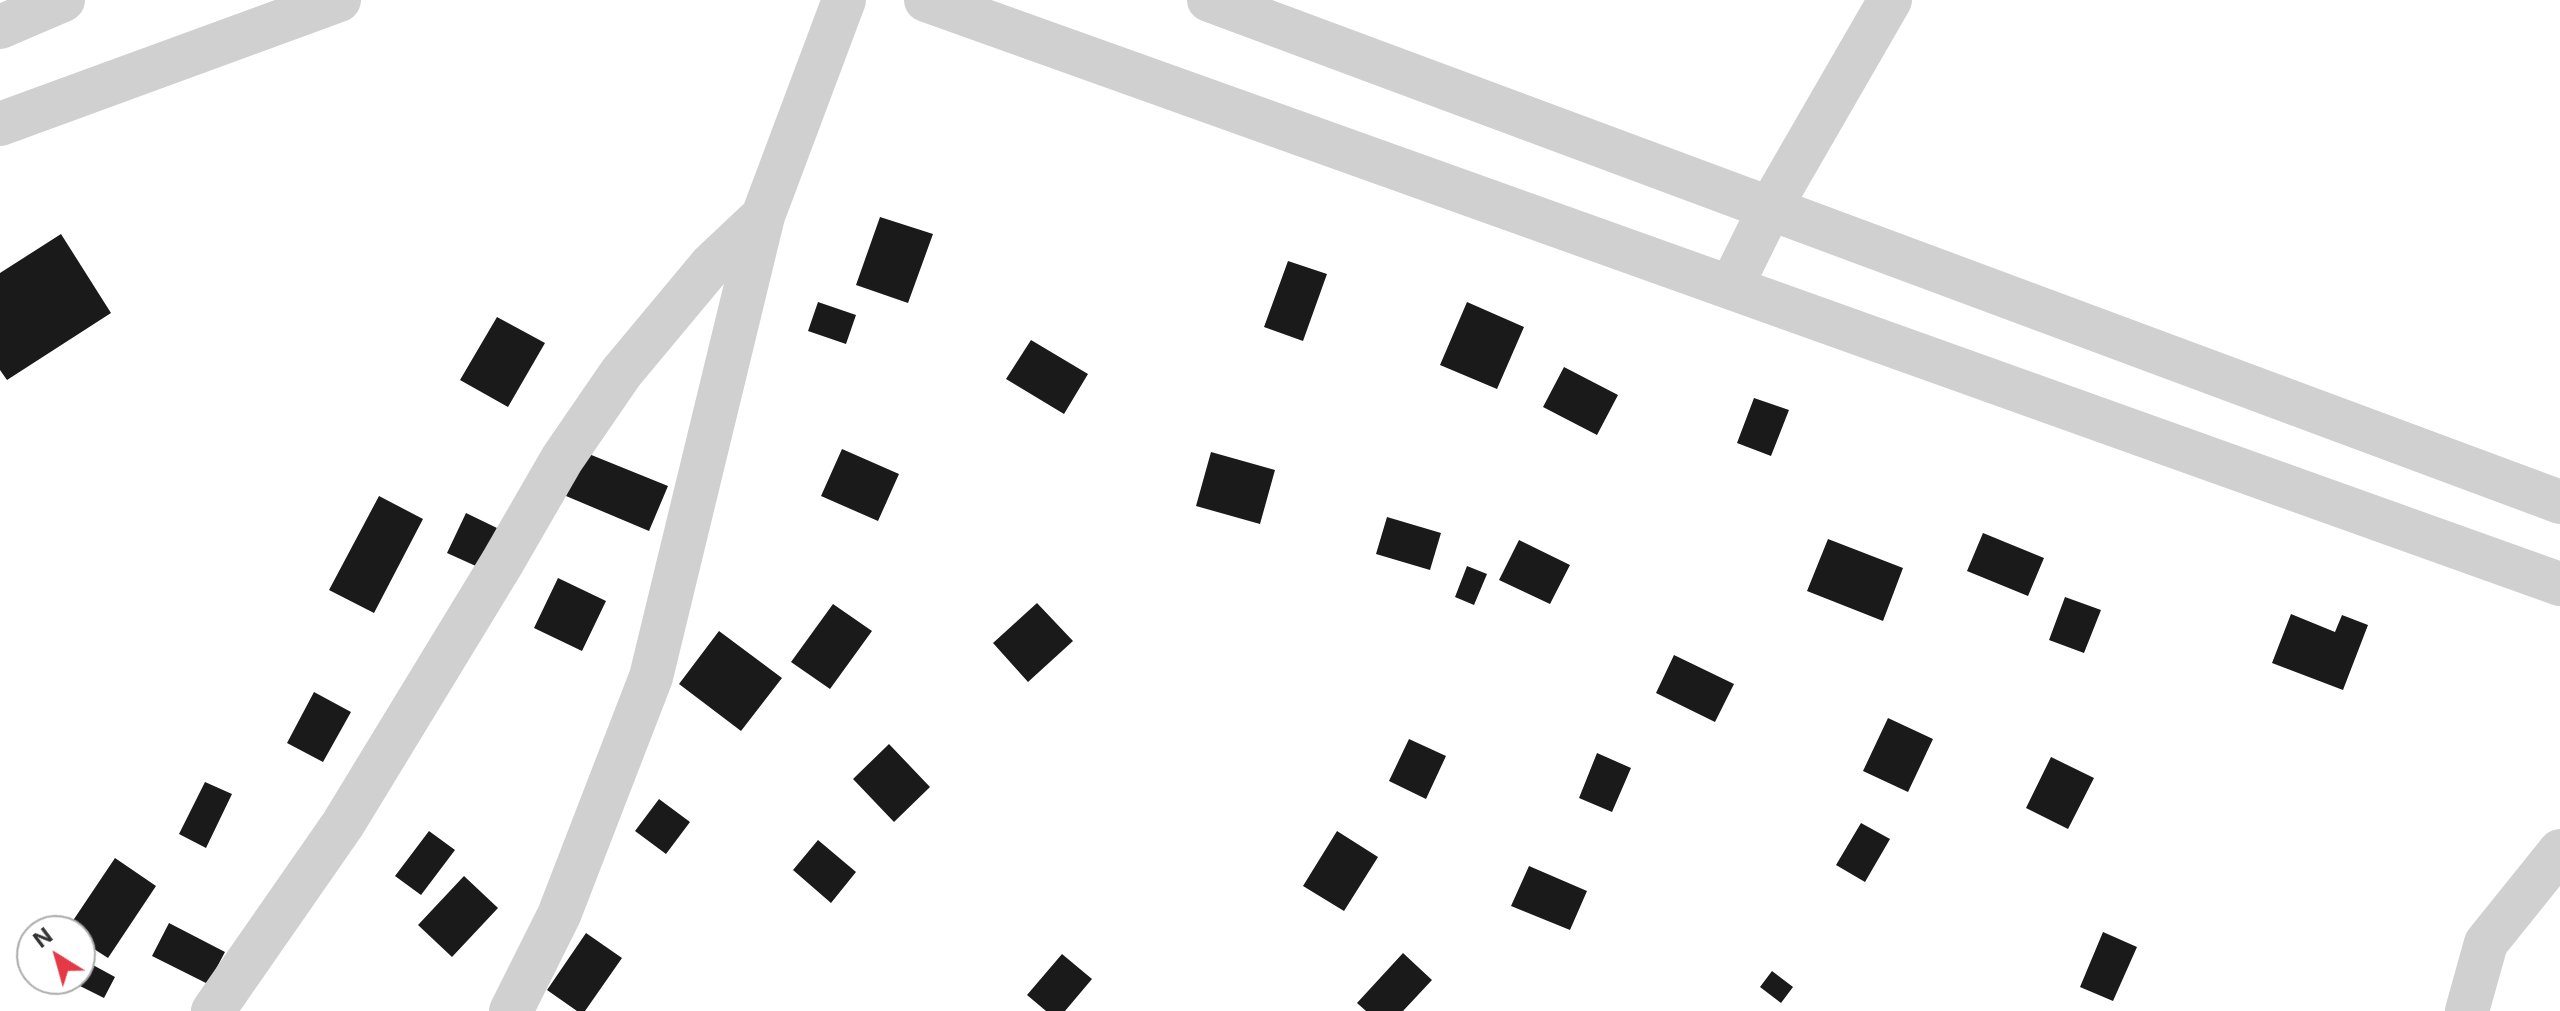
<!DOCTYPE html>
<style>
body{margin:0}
#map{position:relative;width:2560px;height:1011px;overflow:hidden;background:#fff;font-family:Inter,sans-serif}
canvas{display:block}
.north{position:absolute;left:16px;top:915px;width:80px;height:80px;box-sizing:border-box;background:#fff;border:2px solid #adadad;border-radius:50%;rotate:323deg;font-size:22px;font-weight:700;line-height:32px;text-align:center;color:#333}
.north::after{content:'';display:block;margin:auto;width:28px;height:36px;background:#e63946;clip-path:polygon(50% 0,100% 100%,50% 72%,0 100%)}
</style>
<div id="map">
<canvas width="2560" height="1011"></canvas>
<div class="north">N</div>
</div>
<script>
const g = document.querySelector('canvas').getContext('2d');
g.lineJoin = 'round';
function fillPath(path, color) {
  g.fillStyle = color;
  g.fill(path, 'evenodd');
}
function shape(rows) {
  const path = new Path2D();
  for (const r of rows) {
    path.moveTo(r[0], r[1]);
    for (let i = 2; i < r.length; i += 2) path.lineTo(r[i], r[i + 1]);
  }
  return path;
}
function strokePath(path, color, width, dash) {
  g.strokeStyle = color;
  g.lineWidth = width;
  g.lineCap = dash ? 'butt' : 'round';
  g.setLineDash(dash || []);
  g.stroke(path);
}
fillPath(shape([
 [880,217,933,234,908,303,856,285],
 [61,234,111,313,7,380,0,370,0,273],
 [1288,261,1327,274,1303,341,1264,327],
 [818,302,856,315,846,344,808,331],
 [1467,302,1524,327,1497,389,1440,365],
 [497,317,545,343,508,407,460,380],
 [1031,340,1088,374,1064,414,1006,379],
 [1564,367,1618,395,1597,435,1543,407],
 [1754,398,1789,410,1771,456,1737,443],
 [842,449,899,474,878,521,821,496],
 [584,452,668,486,649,531,566,496],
 [1211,452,1275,470,1260,524,1196,506],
 [379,496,423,519,374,613,329,590],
 [466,513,497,528,478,567,447,553],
 [1387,517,1441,533,1430,570,1376,554],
 [1983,533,2044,558,2028,596,1967,571],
 [1828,539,1903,568,1883,621,1807,591],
 [1519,540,1570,565,1550,604,1499,580],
 [1467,566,1487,574,1474,605,1455,597],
 [558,578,606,601,582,651,534,628],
 [2065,597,2101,610,2084,653,2049,640],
 [1037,603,1073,641,1028,682,993,643],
 [833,604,872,631,830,689,791,662],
 [2291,614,2335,632,2342,615,2368,625,2343,690,2272,663],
 [719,631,782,678,741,731,679,684],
 [1674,655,1734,684,1715,722,1656,693],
 [314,692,351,712,323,762,287,743],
 [1888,718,1933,739,1908,792,1863,771],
 [1409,739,1446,756,1426,799,1389,781],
 [889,744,930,787,894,822,853,779],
 [1597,753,1631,768,1612,812,1579,798],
 [2051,757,2094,778,2068,829,2026,808],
 [205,782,232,794,206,848,179,834],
 [659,799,690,822,666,854,635,831],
 [1861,823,1890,839,1865,882,1836,865],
 [429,831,455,850,421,895,395,876],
 [1337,831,1378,857,1344,911,1303,886],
 [818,840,856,872,831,903,793,870],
 [115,858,156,886,108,958,80,940,80,931,66,931],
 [1529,866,1587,891,1570,930,1511,906],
 [464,876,498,908,452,957,418,925],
 [169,923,225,952,208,984,152,956],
 [2103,932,2137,947,2113,1001,2080,987],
 [586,933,622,958,585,1011,577,1011,547,990],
 [1403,953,1432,980,1403,1011,1366,1011,1357,1003],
 [1062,954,1092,979,1065,1011,1046,1011,1027,995],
 [80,958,115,977,104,998,66,979,80,979],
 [1772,971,1793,987,1781,1003,1760,987]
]), '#1a1a1a');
strokePath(shape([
 [926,0,2560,584],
 [1209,0,2560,502],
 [0,27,63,0],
 [0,124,339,0],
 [1731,287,1770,208,1890,0],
 [213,1011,343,824,502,563,562,459,621,373,711,265,763,216],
 [511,1011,559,915,651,677,763,216,844,0],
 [2467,1011,2486,943,2560,851]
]), '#d0d0d0', 44);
</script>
